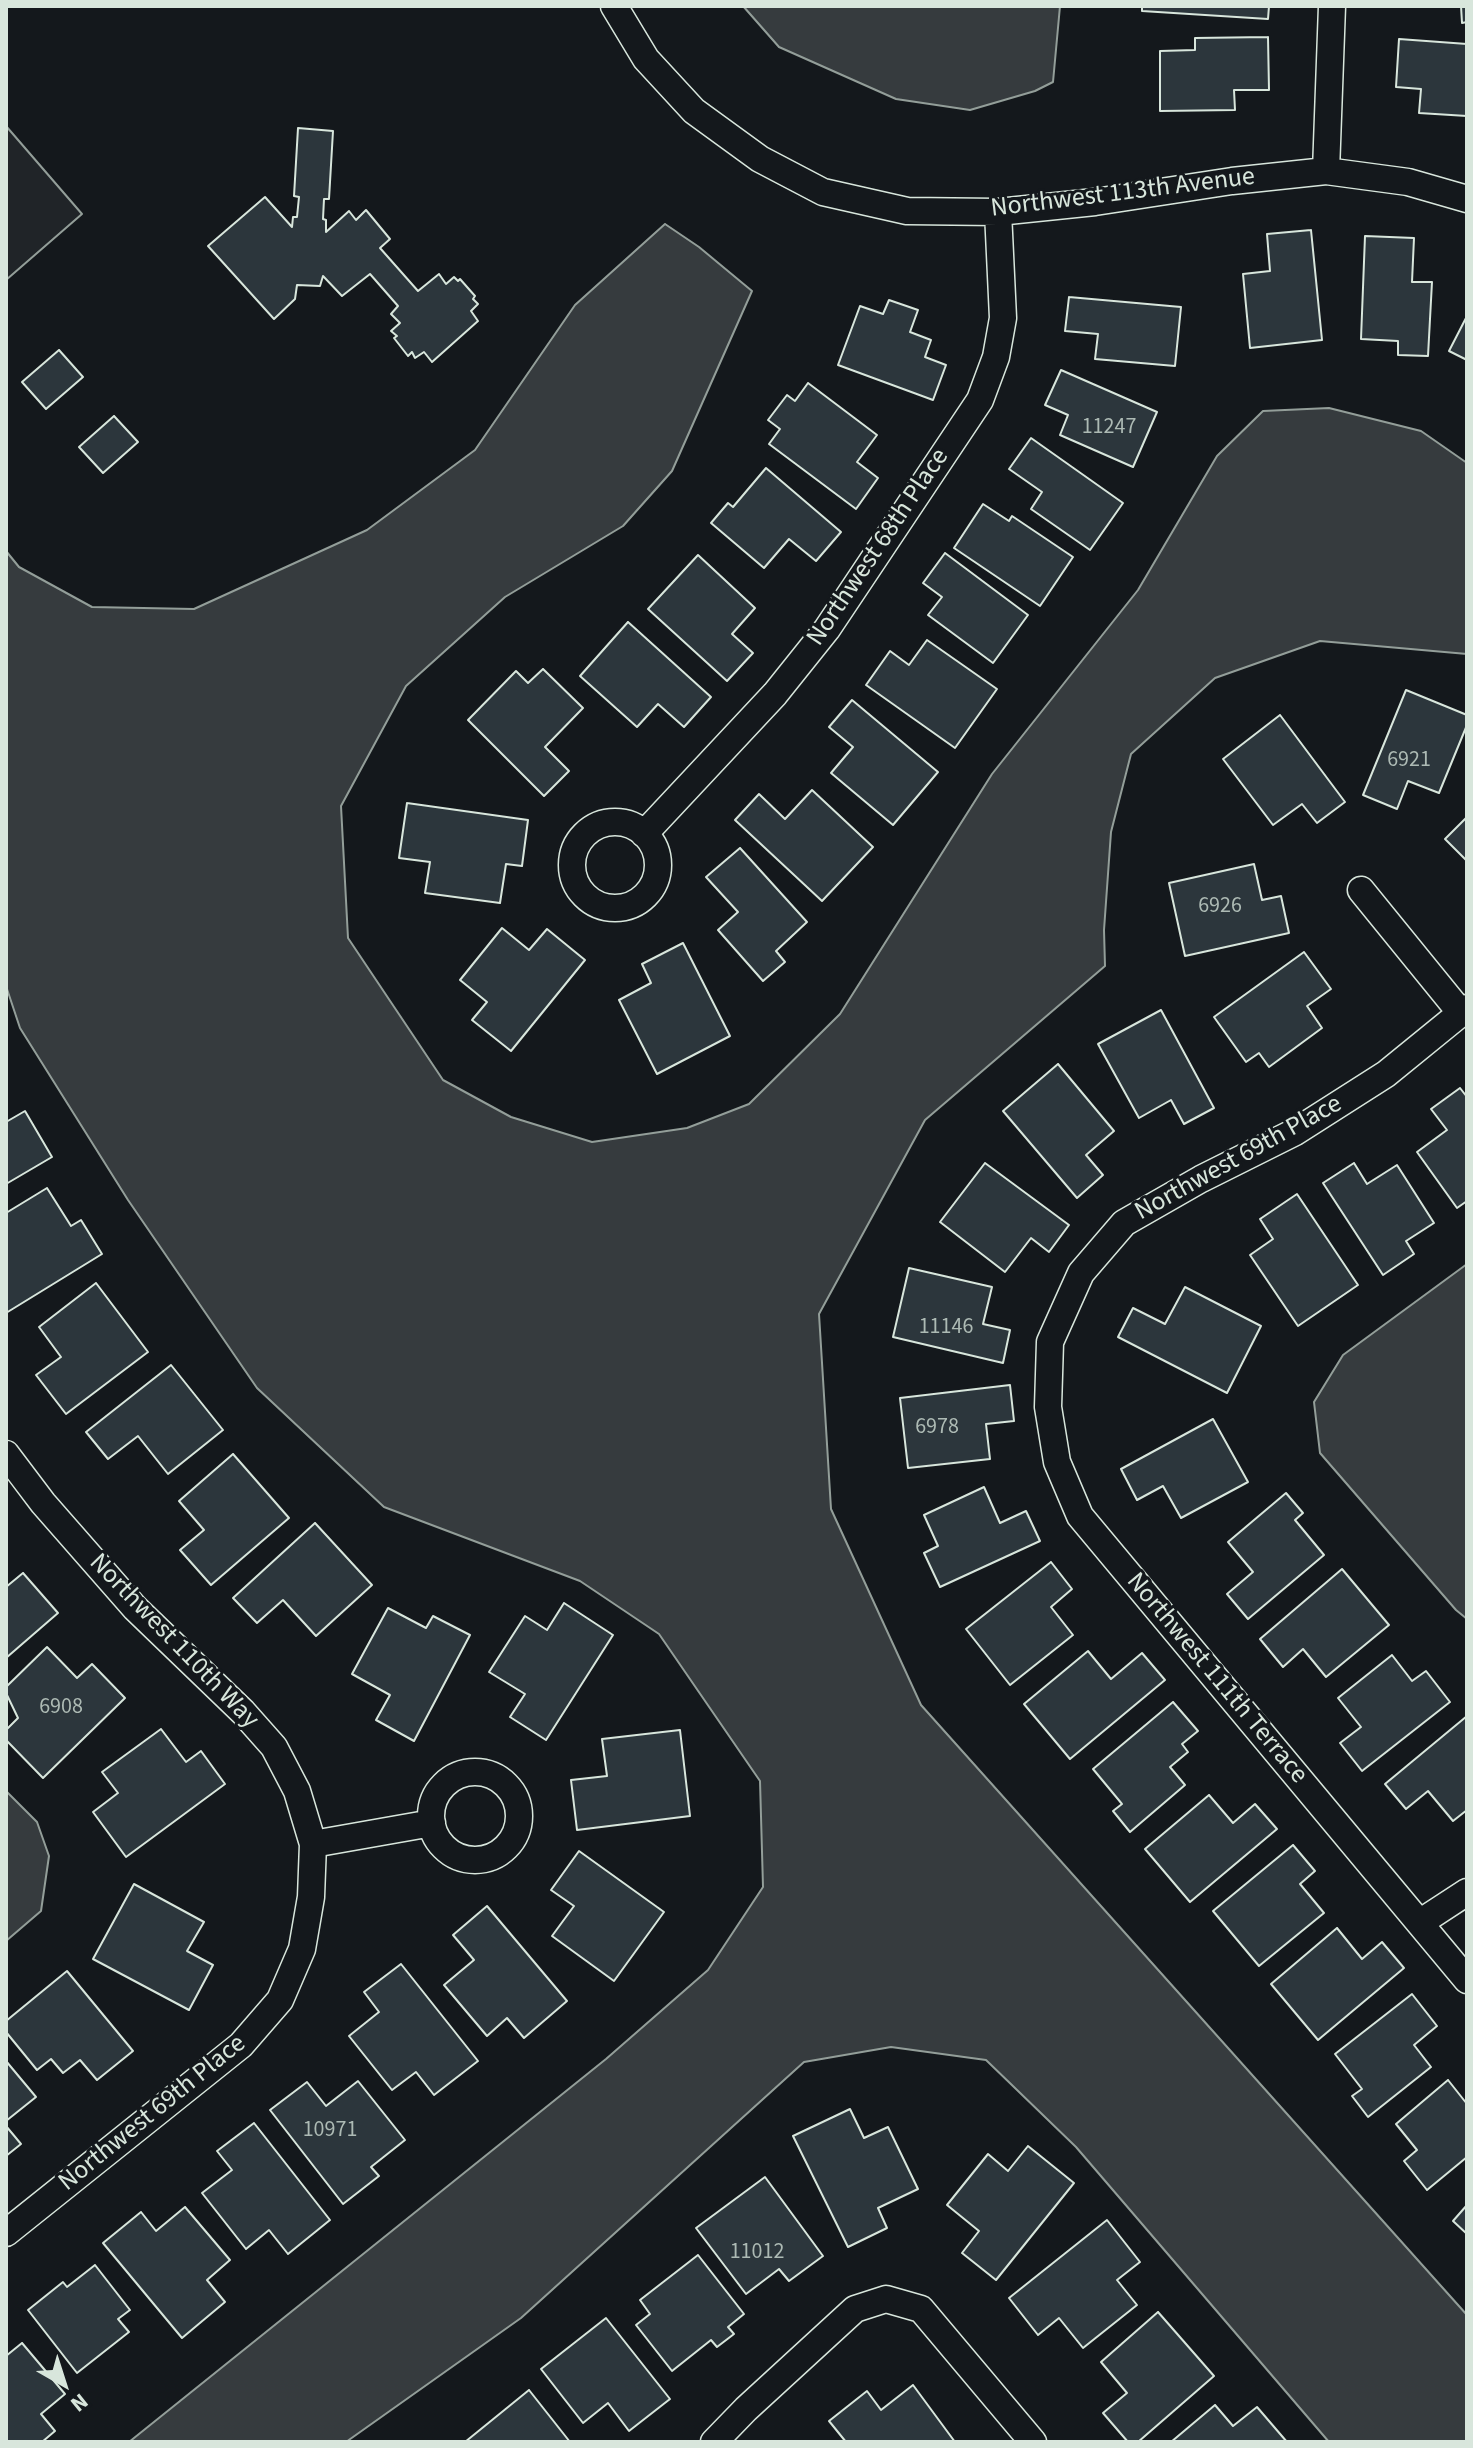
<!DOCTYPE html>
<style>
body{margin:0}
#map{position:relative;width:1473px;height:2448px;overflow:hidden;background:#14181c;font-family:"Source Sans 3",sans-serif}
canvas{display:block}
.frame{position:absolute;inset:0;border:8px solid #d8e6dc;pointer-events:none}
.north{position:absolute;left:24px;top:2344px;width:80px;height:80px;-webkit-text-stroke:6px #14181c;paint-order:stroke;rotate:141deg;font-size:22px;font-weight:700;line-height:32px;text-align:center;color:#d8e6dc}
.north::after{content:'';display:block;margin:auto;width:28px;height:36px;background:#d8e6dc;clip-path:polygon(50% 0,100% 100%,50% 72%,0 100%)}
</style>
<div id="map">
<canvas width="1473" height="2448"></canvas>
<div class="frame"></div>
<div class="north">N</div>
</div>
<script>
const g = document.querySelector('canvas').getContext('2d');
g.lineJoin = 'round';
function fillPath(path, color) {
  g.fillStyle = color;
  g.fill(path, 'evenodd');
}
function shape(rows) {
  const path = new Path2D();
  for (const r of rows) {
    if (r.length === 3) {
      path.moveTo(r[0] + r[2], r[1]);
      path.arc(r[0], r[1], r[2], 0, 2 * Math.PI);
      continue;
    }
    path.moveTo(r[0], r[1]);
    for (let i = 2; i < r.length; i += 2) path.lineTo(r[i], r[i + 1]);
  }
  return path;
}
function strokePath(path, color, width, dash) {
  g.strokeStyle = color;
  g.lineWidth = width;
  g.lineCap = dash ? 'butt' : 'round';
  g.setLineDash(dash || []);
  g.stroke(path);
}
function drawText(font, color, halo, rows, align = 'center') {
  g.font = font + ' "Source Sans 3",sans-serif';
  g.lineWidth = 6;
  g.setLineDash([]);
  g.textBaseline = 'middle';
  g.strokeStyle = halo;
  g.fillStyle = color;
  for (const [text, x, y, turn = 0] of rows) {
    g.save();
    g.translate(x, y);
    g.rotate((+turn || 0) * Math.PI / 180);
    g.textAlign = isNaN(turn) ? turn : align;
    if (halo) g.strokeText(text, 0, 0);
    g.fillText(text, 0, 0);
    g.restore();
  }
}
const green = shape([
 [6,126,82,214,6,280,6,126]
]);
fillPath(green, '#202428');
strokePath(green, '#939e99', 2);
const water = shape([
 [743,6,1060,6,1053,82,1035,91,970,110,896,99,779,47,743,6],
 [665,224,699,247,752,291,672,471,623,526,505,597,406,686,341,806,348,938,443,1080,511,1117,592,1142,687,1128,749,1104,840,1014,992,774,1138,590,1217,456,1263,411,1329,408,1421,431,1467,463,1467,654,1320,641,1215,678,1131,754,1111,832,1104,930,1105,966,925,1120,819,1314,831,1509,921,1705,1467,2315,1467,2442,1329,2442,1076,2147,986,2060,891,2047,804,2062,521,2318,346,2442,129,2442,606,2059,708,1970,763,1887,760,1781,659,1634,580,1581,384,1507,257,1388,128,1200,20,1028,6,986,6,551,19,567,92,607,194,609,367,530,475,450,575,305,665,224],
 [1467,1264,1467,1619,1456,1610,1320,1453,1314,1402,1343,1355,1467,1264],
 [6,1791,37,1822,49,1856,41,1911,6,1941,6,1791]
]);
fillPath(water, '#363b3e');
strokePath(water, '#939e99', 2);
const building = shape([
 [1142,6,1269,6,1268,19,1142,11,1142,6],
 [1461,6,1467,6,1467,22,1462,23,1461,6],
 [1268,37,1269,90,1234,90,1235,110,1160,111,1160,51,1195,50,1195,38,1268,37],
 [1399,39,1467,44,1467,116,1419,113,1421,89,1396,87,1399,39],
 [298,128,333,131,329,199,324,199,323,219,326,220,326,232,349,211,356,220,366,210,390,239,380,248,418,291,439,274,446,284,454,277,458,281,460,279,475,296,473,299,478,304,471,311,478,321,432,362,424,352,415,358,412,352,408,356,394,338,397,336,391,331,400,323,391,314,398,306,370,274,342,296,323,276,320,286,297,285,295,299,274,319,208,246,265,197,292,227,293,217,297,217,299,197,294,196,298,128],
 [1311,230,1322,340,1250,348,1243,274,1270,271,1267,234,1311,230],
 [1365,236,1414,238,1412,282,1432,282,1428,356,1398,355,1398,341,1361,339,1365,236],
 [1069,297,1181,307,1175,366,1095,359,1098,334,1065,331,1069,297],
 [889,300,918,310,910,332,931,340,925,357,946,365,933,400,838,365,860,306,883,314,889,300],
 [1467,316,1467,360,1449,351,1467,316],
 [59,350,83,377,46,409,22,382,59,350],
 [1061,370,1157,412,1133,467,1060,435,1068,415,1045,405,1061,370],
 [808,383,877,435,857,462,878,478,856,509,769,444,780,429,768,420,787,395,795,401,808,383],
 [114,416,138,442,103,473,79,447,114,416],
 [1031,438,1123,503,1090,550,1031,509,1042,492,1009,469,1031,438],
 [766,468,841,532,816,561,789,539,764,568,711,523,728,503,733,507,766,468],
 [983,504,1009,521,1012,516,1073,557,1040,606,954,548,983,504],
 [945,553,1028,615,993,663,928,615,942,597,923,583,945,553],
 [698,555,755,608,732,634,753,653,727,681,648,609,698,555],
 [628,622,711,697,684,727,658,704,637,727,580,676,628,622],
 [927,640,997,689,955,748,866,685,890,651,909,665,927,640],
 [543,669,583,708,545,747,569,771,544,796,468,720,516,671,528,683,543,669],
 [1406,690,1467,715,1467,725,1439,793,1408,781,1397,809,1363,795,1406,690],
 [852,700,938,772,893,825,831,773,853,747,829,727,852,700],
 [1280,715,1345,802,1317,823,1302,804,1273,825,1223,759,1280,715],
 [812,790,873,847,822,901,735,820,759,794,785,819,812,790],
 [407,803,528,820,522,866,506,864,500,903,425,893,430,862,399,858,407,803],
 [1467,817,1467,861,1445,839,1467,817],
 [740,848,807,922,776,951,785,962,763,981,718,930,738,912,706,877,740,848],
 [1254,864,1262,900,1281,896,1289,933,1185,956,1169,883,1254,864],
 [502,928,529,950,547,929,585,960,511,1051,472,1020,487,1002,460,980,502,928],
 [683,943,730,1036,657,1074,619,1000,651,983,642,964,683,943],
 [1304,952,1331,989,1307,1006,1322,1028,1269,1067,1259,1053,1246,1062,1214,1017,1304,952],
 [1161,1010,1214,1108,1184,1124,1171,1100,1139,1118,1098,1044,1161,1010],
 [1058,1064,1114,1131,1086,1155,1103,1175,1077,1198,1003,1111,1058,1064],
 [1460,1088,1467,1097,1467,1201,1457,1208,1417,1152,1447,1130,1431,1109,1460,1088],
 [25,1111,52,1157,6,1184,6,1122,25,1111],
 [985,1163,1069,1225,1049,1252,1031,1238,1005,1272,940,1222,985,1163],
 [1354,1163,1367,1184,1397,1165,1434,1223,1406,1241,1414,1254,1383,1275,1323,1183,1354,1163],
 [47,1188,71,1226,81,1220,102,1254,6,1313,6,1213,47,1188],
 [1297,1194,1358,1285,1298,1326,1250,1255,1273,1239,1260,1219,1297,1194],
 [909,1268,992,1287,983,1324,1010,1330,1003,1363,893,1337,909,1268],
 [96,1283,148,1352,66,1414,36,1375,61,1357,39,1327,96,1283],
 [1185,1287,1261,1326,1227,1393,1118,1337,1133,1308,1165,1324,1185,1287],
 [171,1365,223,1430,168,1474,138,1436,108,1459,86,1432,171,1365],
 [1010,1385,1014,1421,986,1424,990,1459,908,1468,900,1398,1010,1385],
 [1213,1419,1248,1482,1181,1518,1163,1486,1137,1500,1121,1469,1213,1419],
 [233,1454,289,1518,211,1585,180,1550,204,1530,179,1501,233,1454],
 [984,1487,1000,1523,1026,1511,1040,1541,940,1587,924,1553,938,1546,924,1515,984,1487],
 [1286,1493,1303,1513,1295,1520,1324,1555,1248,1619,1227,1594,1253,1572,1228,1542,1286,1493],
 [315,1523,372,1585,316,1636,283,1600,257,1623,233,1598,315,1523],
 [1051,1562,1072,1589,1051,1607,1073,1635,1010,1685,966,1629,1051,1562],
 [1342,1569,1389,1625,1326,1677,1303,1649,1283,1667,1260,1639,1342,1569],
 [23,1573,58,1613,6,1658,6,1587,23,1573],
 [564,1603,613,1635,546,1740,510,1717,525,1694,489,1672,525,1616,547,1630,564,1603],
 [388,1608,426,1628,433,1616,470,1635,414,1741,376,1720,390,1695,352,1674,388,1608],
 [47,1647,77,1678,92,1664,125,1698,43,1778,6,1740,6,1730,18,1718,6,1693,6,1687,47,1647],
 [1088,1651,1111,1679,1142,1653,1165,1680,1070,1759,1024,1704,1088,1651],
 [1392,1655,1412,1681,1426,1671,1450,1702,1362,1771,1340,1743,1361,1727,1338,1698,1392,1655],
 [1173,1702,1198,1731,1182,1744,1188,1752,1170,1767,1185,1785,1130,1832,1113,1811,1122,1804,1093,1769,1173,1702],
 [1467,1716,1467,1810,1453,1821,1428,1791,1406,1809,1385,1784,1467,1716],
 [161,1729,186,1762,201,1751,225,1784,126,1857,93,1812,118,1793,102,1772,161,1729],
 [680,1730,690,1816,577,1830,571,1780,607,1776,602,1739,680,1730],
 [1209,1795,1233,1823,1255,1804,1277,1829,1190,1902,1145,1849,1209,1795],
 [1293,1845,1315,1871,1300,1884,1324,1913,1259,1966,1213,1911,1293,1845],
 [579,1851,664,1912,614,1981,552,1936,574,1906,551,1890,579,1851],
 [134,1884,204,1922,187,1951,213,1965,189,2010,93,1959,134,1884],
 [487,1906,567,2001,524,2038,507,2018,487,2036,444,1985,474,1960,453,1935,487,1906],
 [1337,1928,1362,1959,1382,1942,1404,1968,1318,2040,1271,1984,1337,1928],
 [401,1964,478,2061,434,2095,416,2072,392,2090,349,2036,379,2012,364,1992,401,1964],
 [67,1971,133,2051,97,2080,80,2060,63,2073,51,2059,37,2070,6,2032,6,2021,67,1971],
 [1412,1994,1437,2026,1414,2045,1431,2067,1368,2117,1352,2096,1362,2089,1335,2054,1412,1994],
 [6,2061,36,2097,6,2121,6,2061],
 [1448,2080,1467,2104,1467,2157,1427,2190,1404,2161,1417,2150,1396,2124,1448,2080],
 [358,2081,405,2140,371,2167,379,2176,343,2204,270,2110,307,2082,326,2106,358,2081],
 [850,2109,864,2138,888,2127,918,2189,878,2208,887,2228,848,2247,793,2136,850,2109],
 [254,2123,330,2220,288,2254,269,2230,246,2249,202,2193,232,2170,217,2151,254,2123],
 [6,2126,21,2144,6,2156,6,2126],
 [1028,2146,1074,2183,996,2280,962,2253,979,2231,947,2205,988,2154,1008,2171,1028,2146],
 [765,2177,823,2256,789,2281,779,2269,746,2294,696,2228,765,2177],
 [1467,2205,1467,2234,1453,2221,1467,2205],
 [185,2207,230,2260,207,2280,225,2302,182,2338,103,2243,141,2212,156,2231,185,2207],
 [1107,2220,1140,2262,1117,2280,1137,2305,1083,2348,1059,2318,1038,2335,1009,2298,1107,2220],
 [698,2255,744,2314,728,2327,734,2334,717,2347,711,2340,672,2371,636,2325,650,2314,640,2300,698,2255],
 [95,2265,130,2310,118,2319,129,2332,77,2373,28,2310,63,2282,67,2287,95,2265],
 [1158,2312,1214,2376,1138,2442,1128,2442,1103,2413,1127,2393,1101,2362,1158,2312],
 [606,2318,670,2399,629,2431,608,2403,583,2423,541,2369,606,2318],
 [22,2343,65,2394,41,2414,55,2431,42,2442,6,2442,6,2356,22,2343],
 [913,2385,955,2442,846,2442,829,2421,867,2391,881,2410,913,2385],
 [529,2390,570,2442,465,2442,529,2390],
 [1215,2405,1233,2426,1257,2407,1287,2442,1171,2442,1215,2405]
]);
fillPath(building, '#2c363c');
strokePath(building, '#d8e6dc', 2);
const minor = shape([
 [614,6,646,59,694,111,760,159,823,192,907,211,998,212,1095,202,1232,181,1326,171,1408,182,1467,199],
 [1326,171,1332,6],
 [615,865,43],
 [644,834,775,694,827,629,980,400,996,357,1003,318,998,212],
 [1361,890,1461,1013],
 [1467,1008,1386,1074,1295,1132,1201,1179,1124,1223,1081,1273,1050,1342,1048,1407,1057,1462,1080,1516,1467,1980],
 [6,1454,43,1503,135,1608,243,1712,274,1747,297,1791,313,1844,311,1897,302,1949,280,2000,241,2045,6,2233],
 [475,1816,44],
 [313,1844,432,1823],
 [1421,1922,1467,1892],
 [714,2442,746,2409,855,2309,886,2299,921,2309,1033,2442]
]);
strokePath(minor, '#d8e6dc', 29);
strokePath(minor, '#14181c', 26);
drawText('22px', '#adbab4', null, [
 ["11247",1109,428],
 ["6921",1409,761],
 ["6926",1220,907],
 ["11146",946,1328],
 ["6978",937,1428],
 ["6908",61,1708],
 ["10971",330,2131],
 ["11012",757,2253]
]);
drawText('26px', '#d8e6dc', '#14181c', [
 ["Northwest 113th Avenue",1123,194,-7],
 ["Northwest 68th Place",879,548,-56],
 ["Northwest 69th Place",1239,1159,-29],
 ["Northwest 110th Way",173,1642,46],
 ["Northwest 111th Terrace",1216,1679,50],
 ["Northwest 69th Place",153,2114,-39]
]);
</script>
